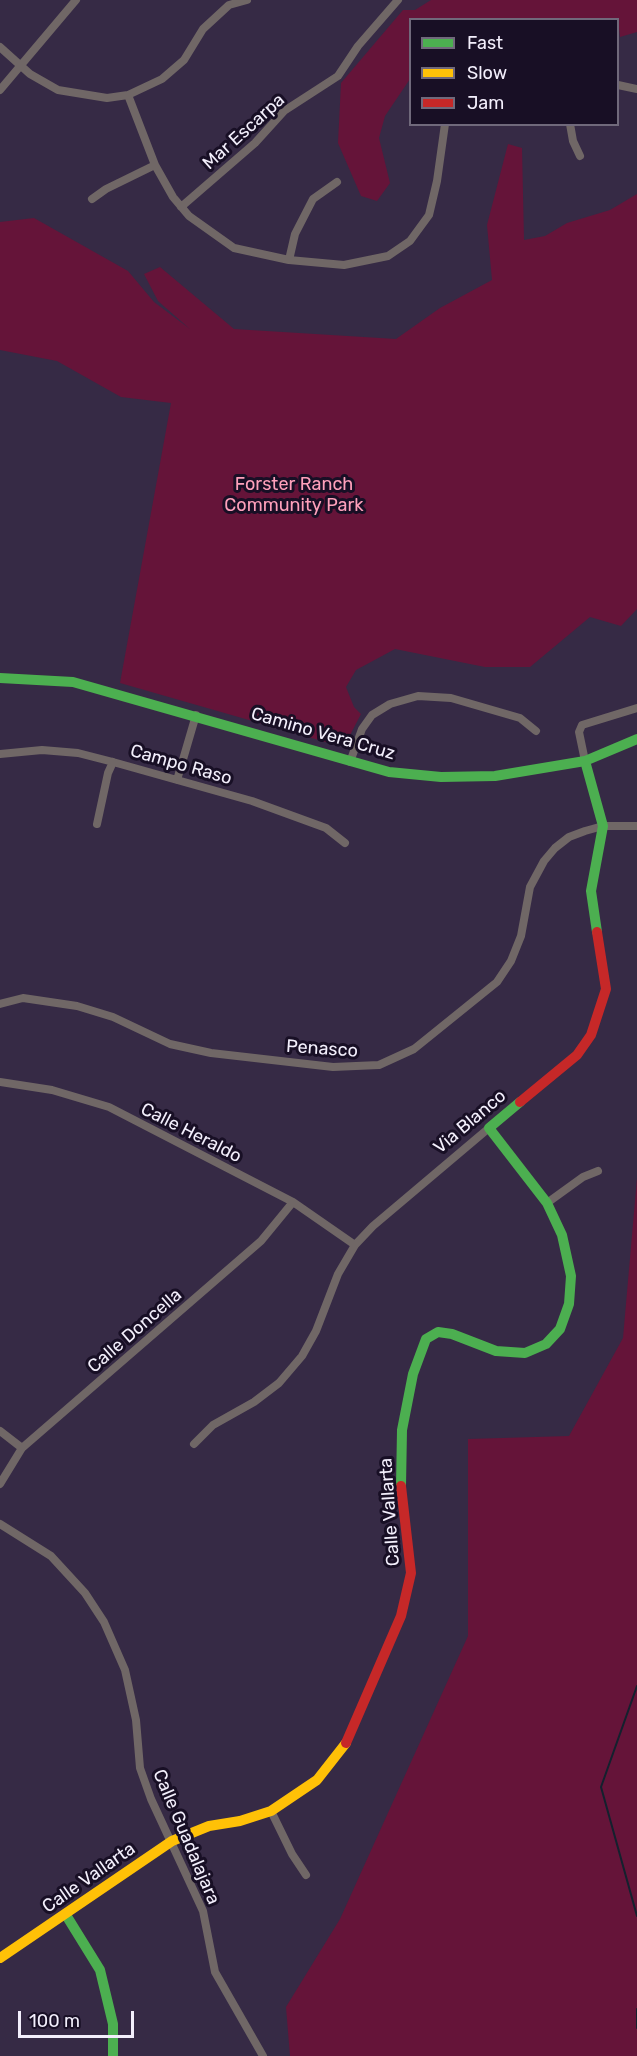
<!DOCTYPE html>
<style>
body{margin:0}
#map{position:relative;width:637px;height:2056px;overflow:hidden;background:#362a45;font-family:Rubik,sans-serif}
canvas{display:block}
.legend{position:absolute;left:409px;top:18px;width:210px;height:108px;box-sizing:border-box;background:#180f25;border:2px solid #70697b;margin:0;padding:8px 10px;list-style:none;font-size:18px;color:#f3effc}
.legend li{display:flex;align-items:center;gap:12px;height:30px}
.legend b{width:30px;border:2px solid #70697b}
.scale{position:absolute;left:18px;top:2011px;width:116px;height:27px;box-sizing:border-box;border:3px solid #f3effc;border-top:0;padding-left:8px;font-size:18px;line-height:21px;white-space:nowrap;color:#f3effc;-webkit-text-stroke:4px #180f25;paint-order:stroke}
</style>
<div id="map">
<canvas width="637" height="2056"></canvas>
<ul class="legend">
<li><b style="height:8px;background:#4caf50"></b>Fast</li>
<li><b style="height:8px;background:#ffc107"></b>Slow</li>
<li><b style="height:8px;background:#c62828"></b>Jam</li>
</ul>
<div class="scale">100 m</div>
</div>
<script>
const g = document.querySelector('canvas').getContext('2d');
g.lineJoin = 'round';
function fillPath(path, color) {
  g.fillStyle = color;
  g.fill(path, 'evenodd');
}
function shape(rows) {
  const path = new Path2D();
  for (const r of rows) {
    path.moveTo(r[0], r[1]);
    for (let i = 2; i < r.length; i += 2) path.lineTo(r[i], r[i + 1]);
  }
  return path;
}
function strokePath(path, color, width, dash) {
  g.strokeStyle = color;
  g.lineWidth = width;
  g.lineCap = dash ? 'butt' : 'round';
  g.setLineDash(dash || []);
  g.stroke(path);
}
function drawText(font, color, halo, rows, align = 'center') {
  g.font = font + ' Rubik,sans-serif';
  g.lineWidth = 6;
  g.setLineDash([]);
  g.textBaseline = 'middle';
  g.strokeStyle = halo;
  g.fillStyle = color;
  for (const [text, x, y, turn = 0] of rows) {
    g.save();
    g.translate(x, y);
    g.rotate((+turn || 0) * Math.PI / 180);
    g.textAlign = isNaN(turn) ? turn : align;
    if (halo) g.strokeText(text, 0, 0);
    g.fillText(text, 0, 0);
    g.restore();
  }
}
fillPath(shape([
 [431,0,637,0,637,32,620,37,618,20,410,20,410,79,385,116,379,138,390,183,377,201,361,196,338,143,341,83,403,10,415,10],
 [508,144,522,148,524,240,545,236,567,223,610,210,637,194,637,609,621,626,590,617,530,667,485,667,395,649,356,670,346,687,354,707,361,714,348,739,336,745,120,683,171,403,121,397,57,361,0,350,0,222,34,218,128,271,154,302,190,329,158,301,144,274,160,267,234,329,396,339,440,308,492,280,487,225],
 [637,1178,637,2056,290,2056,286,2007,340,1919,468,1636,468,1439,569,1436,623,1338]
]), '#651439');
strokePath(shape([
 [637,1686,601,1787,637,1916],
 [637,2009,637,2028]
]), '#13212e', 2);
strokePath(shape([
 [0,47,30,74,58,90,107,98,128,95,162,79,184,60,203,29,229,5,247,0],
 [618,85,637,89],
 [0,90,76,0],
 [128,95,155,165,173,197,189,216,234,248,289,260,344,265,388,256,410,241,429,215,437,181,445,124],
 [570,124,573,141,580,156],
 [92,199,106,189,155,165],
 [181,207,255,143,284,111,338,76,358,46,398,0],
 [289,260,295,234,313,199,337,182],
 [0,754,42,750,78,753,113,762,252,801,326,828,345,843],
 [585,761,579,732,582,725,637,708],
 [350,762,362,729,372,715,390,704,418,696,451,698,520,718,536,731],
 [177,780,196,715],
 [97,824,108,773,113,762],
 [0,1004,23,998,77,1006,113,1017,170,1044,211,1053,333,1067,379,1065,414,1049,497,982,511,961,521,936,530,887,544,861,555,848,569,837,585,831,603,826,637,826],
 [0,1082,52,1090,109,1107,293,1202,355,1245],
 [547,1203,583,1177,598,1171],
 [0,1431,22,1448],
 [194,1444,213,1425,254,1402,279,1383,302,1356,316,1331,338,1274,355,1245,373,1226,489,1128],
 [0,1484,22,1448,261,1241,293,1202],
 [0,1524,51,1556,85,1593,104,1622,125,1670,136,1720,140,1768,151,1799,203,1911,215,1972,263,2056],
 [271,1811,292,1854,306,1875]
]), '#706766', 8);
strokePath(shape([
 [0,678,73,682,389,772,441,777,495,776,585,761,637,739],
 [585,761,603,826,591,891,597,932],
 [401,1486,402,1430,413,1374,426,1339,438,1332,452,1334,496,1351,525,1353,546,1344,560,1329,569,1304,571,1276,562,1235,547,1203,489,1128,520,1102],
 [66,1915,100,1970,113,2024,113,2056]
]), '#4caf50', 10);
strokePath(shape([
 [0,1958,172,1841,209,1826,240,1821,271,1811,317,1780,346,1743]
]), '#ffc107', 10);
strokePath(shape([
 [520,1102,577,1055,591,1035,606,989,597,932],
 [346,1743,401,1616,411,1573,401,1486]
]), '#c62828', 10);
drawText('18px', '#f3effc', '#180f25', [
 ["Mar Escarpa",244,132,-42],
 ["Camino Vera Cruz",323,734,16],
 ["Campo Raso",181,765,16],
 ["Penasco",322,1049,4],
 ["Via Blanco",470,1122,-40],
 ["Calle Heraldo",191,1133,27],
 ["Calle Doncella",135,1331,-41],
 ["Calle Vallarta",390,1512,-94],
 ["Calle Guadalajara",186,1837,67],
 ["Calle Vallarta",89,1878,-35]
]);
drawText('18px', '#fea0bb', '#180f25', [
 ["Forster Ranch",294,485],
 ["Community Park",294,506]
]);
</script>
